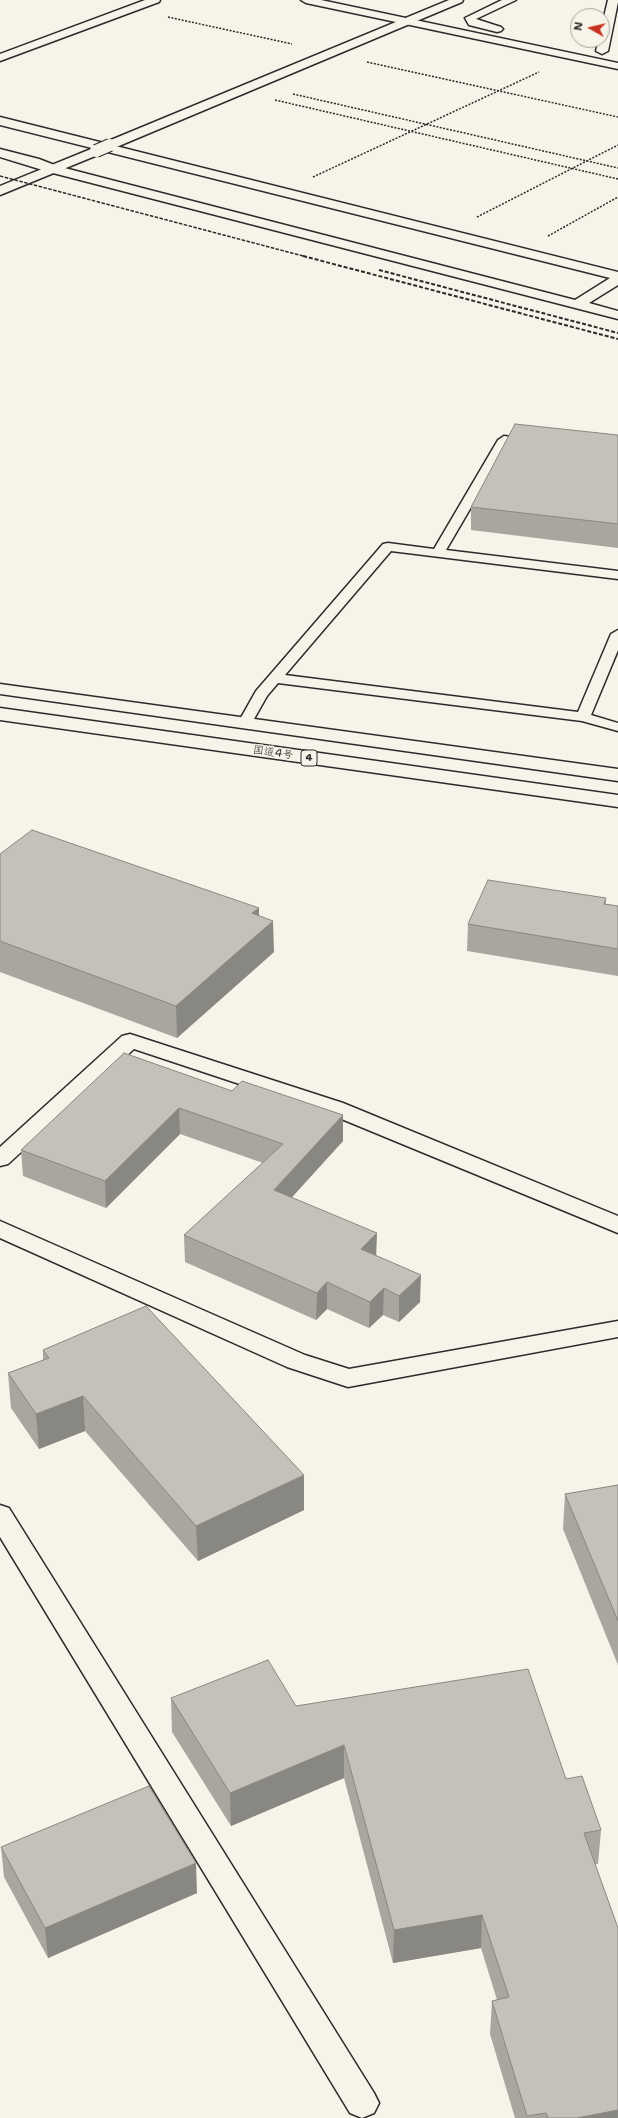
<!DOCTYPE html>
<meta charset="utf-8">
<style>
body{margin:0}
#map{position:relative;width:618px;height:2118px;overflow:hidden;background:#f7f3e8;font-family:"Shantell Sans",sans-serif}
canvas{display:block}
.north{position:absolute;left:570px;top:8px;width:40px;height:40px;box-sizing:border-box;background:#f7f3e8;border:1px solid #a5a39c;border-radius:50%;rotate:278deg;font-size:11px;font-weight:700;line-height:16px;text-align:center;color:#2b2b2b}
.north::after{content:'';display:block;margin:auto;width:14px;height:18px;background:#c8321e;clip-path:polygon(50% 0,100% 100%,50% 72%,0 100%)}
</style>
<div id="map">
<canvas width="618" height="2118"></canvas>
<div class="north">N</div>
</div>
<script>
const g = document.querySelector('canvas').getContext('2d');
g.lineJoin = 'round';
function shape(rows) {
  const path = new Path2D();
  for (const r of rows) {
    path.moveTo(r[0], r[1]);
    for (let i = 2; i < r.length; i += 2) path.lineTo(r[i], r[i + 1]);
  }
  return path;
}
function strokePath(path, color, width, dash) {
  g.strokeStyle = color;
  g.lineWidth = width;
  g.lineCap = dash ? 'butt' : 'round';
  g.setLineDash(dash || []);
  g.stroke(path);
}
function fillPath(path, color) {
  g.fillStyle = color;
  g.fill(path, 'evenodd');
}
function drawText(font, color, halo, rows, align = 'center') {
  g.font = font + ' "Shantell Sans","Klee One",sans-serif';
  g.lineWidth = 3;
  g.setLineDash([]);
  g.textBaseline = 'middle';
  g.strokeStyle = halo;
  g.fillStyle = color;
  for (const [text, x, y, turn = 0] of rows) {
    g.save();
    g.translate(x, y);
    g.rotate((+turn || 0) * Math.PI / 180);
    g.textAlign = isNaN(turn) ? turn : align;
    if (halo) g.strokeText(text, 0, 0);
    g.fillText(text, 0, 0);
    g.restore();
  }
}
const service = shape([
 [504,436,528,439,534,443,528,447,508,444,446,550,618,571,618,579,391,551,285,675,578,712,611,634,618,630,618,650,591,715,618,723,618,731,582,721,278,683,267,696,250,726,240,726,238,723,256,691,383,544,388,543,434,549,498,440,504,436]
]);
const minor = shape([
 [145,0,160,0,159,2,0,61,0,54,145,0],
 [301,0,321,0,618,63,618,69,306,3,301,0],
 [502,0,516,0,476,19,501,27,503,29,501,31,497,32,469,25,465,18,502,0],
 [608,0,618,0,618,2,608,51,602,54,596,51,599,40,602,40,602,25,608,0],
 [0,117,618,272,618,285,589,303,618,311,618,319,49,172,0,157,0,149,39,159,57,166,575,300,610,278,0,125,0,117],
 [130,1034,343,1103,618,1216,618,1233,327,1113,134,1049,8,1164,0,1166,0,1147,122,1036,130,1034],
 [0,1221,305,1355,349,1369,618,1321,618,1337,348,1387,287,1367,0,1238,0,1221],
 [0,1505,9,1508,374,2093,379,2103,374,2113,362,2118,350,2113,0,1537,0,1505]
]);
const tertiary = shape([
 [449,0,463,0,462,2,114,148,110,149,104,145,106,142,449,0],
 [96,147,102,151,100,154,0,195,0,186,96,147]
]);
const trunk = shape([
 [0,684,618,769,618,781,0,694,0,684],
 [0,708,618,795,618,807,0,720,0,708]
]);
strokePath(service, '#2b2b2b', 3);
strokePath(minor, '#2b2b2b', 3);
strokePath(tertiary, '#2b2b2b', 3);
strokePath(trunk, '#2b2b2b', 3);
strokePath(shape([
 [168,17,292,44],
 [367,62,618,117],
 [293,94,618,168],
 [275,100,618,179],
 [313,177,539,72],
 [477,217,618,145],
 [548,236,618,197]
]), '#2b2b2b', 1.5, [2, 1.5]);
fillPath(service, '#f7f3e8');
fillPath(minor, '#f7f3e8');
fillPath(tertiary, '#f7f3e8');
fillPath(trunk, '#f7f3e8');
strokePath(shape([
 [0,176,307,257]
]), '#2b2b2b', 1.5, [3.5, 1.5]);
strokePath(shape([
 [303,256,618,339],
 [379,270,618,333]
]), '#2b2b2b', 2, [4, 2]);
const tertiaryBridge = shape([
 [96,151,110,145]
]);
strokePath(tertiaryBridge, '#2b2b2b', 14, []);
strokePath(tertiaryBridge, '#f7f3e8', 12);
fillPath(shape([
 [618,435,618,548,471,530,471,507],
 [0,854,259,908,259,916,274,952,177,1038,0,972],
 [606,898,606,904,618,906,618,976,467,951,468,924],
 [232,1091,343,1115,343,1141,291,1198,376,1255,420,1302,399,1322,383,1315,369,1328,327,1309,316,1320,185,1262,184,1235,263,1163,180,1134,106,1208,23,1176,21,1150],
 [43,1350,304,1510,198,1561,85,1431,39,1449,11,1408,8,1373,43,1360],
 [618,1485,618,1665,563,1529,565,1494],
 [171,1698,296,1706,566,1779,601,1830,598,1864,595,1864,618,2118,515,2118,490,2034,492,2001,497,2000,481,1948,393,1963,344,1778,231,1826,172,1732],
 [1,1847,197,1893,48,1958,4,1877]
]), '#a9a69f');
fillPath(shape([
 [259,908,259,933,273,921,274,952,177,1038,176,1006,252,913],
 [179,1108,180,1134,106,1208,105,1181],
 [343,1115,343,1141,274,1217,274,1190],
 [377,1233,376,1260,361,1249],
 [421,1275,420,1302,399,1322,399,1296],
 [327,1282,327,1309,316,1320,317,1293],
 [384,1288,383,1315,369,1328,370,1302],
 [83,1396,85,1431,39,1449,36,1414],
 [304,1475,304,1510,198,1561,196,1526],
 [344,1745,344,1778,231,1826,230,1793],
 [196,1863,197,1893,48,1958,45,1928],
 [482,1915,481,1948,393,1963,394,1930],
 [618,2110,618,2118,577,2118]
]), '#898782');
const building = shape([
 [515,424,618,435,618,524,471,507,515,424],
 [32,830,259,908,252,913,273,921,176,1006,0,941,0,854,32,830],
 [488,880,606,898,604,904,618,906,618,949,468,924,488,880],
 [124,1053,232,1091,242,1081,343,1115,274,1190,377,1233,361,1249,421,1275,399,1296,384,1288,370,1302,327,1282,317,1293,184,1235,283,1144,179,1108,105,1181,21,1150,124,1053],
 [146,1306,304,1475,196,1526,83,1396,36,1414,8,1373,49,1358,43,1350,146,1306],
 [618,1485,618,1621,565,1494,618,1485],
 [268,1660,296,1706,528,1669,566,1779,582,1776,601,1830,584,1833,618,1928,618,2110,577,2118,548,2118,546,2113,527,2116,492,2001,509,1997,482,1915,394,1930,344,1745,230,1793,171,1698,268,1660],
 [149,1786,196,1863,45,1928,1,1847,149,1786]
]);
fillPath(building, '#c4c1b9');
strokePath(building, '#898782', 1);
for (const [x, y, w] of [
 [309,758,16]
]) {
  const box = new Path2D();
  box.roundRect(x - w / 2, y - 8, w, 16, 3);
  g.fillStyle = '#f7f3e8';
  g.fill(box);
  strokePath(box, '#2b2b2b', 1);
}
drawText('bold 10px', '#2b2b2b', null, [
 ["4",309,758]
]);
drawText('11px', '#2b2b2b', '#f7f3e8', [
 ["国道4号",273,753,8]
]);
</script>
